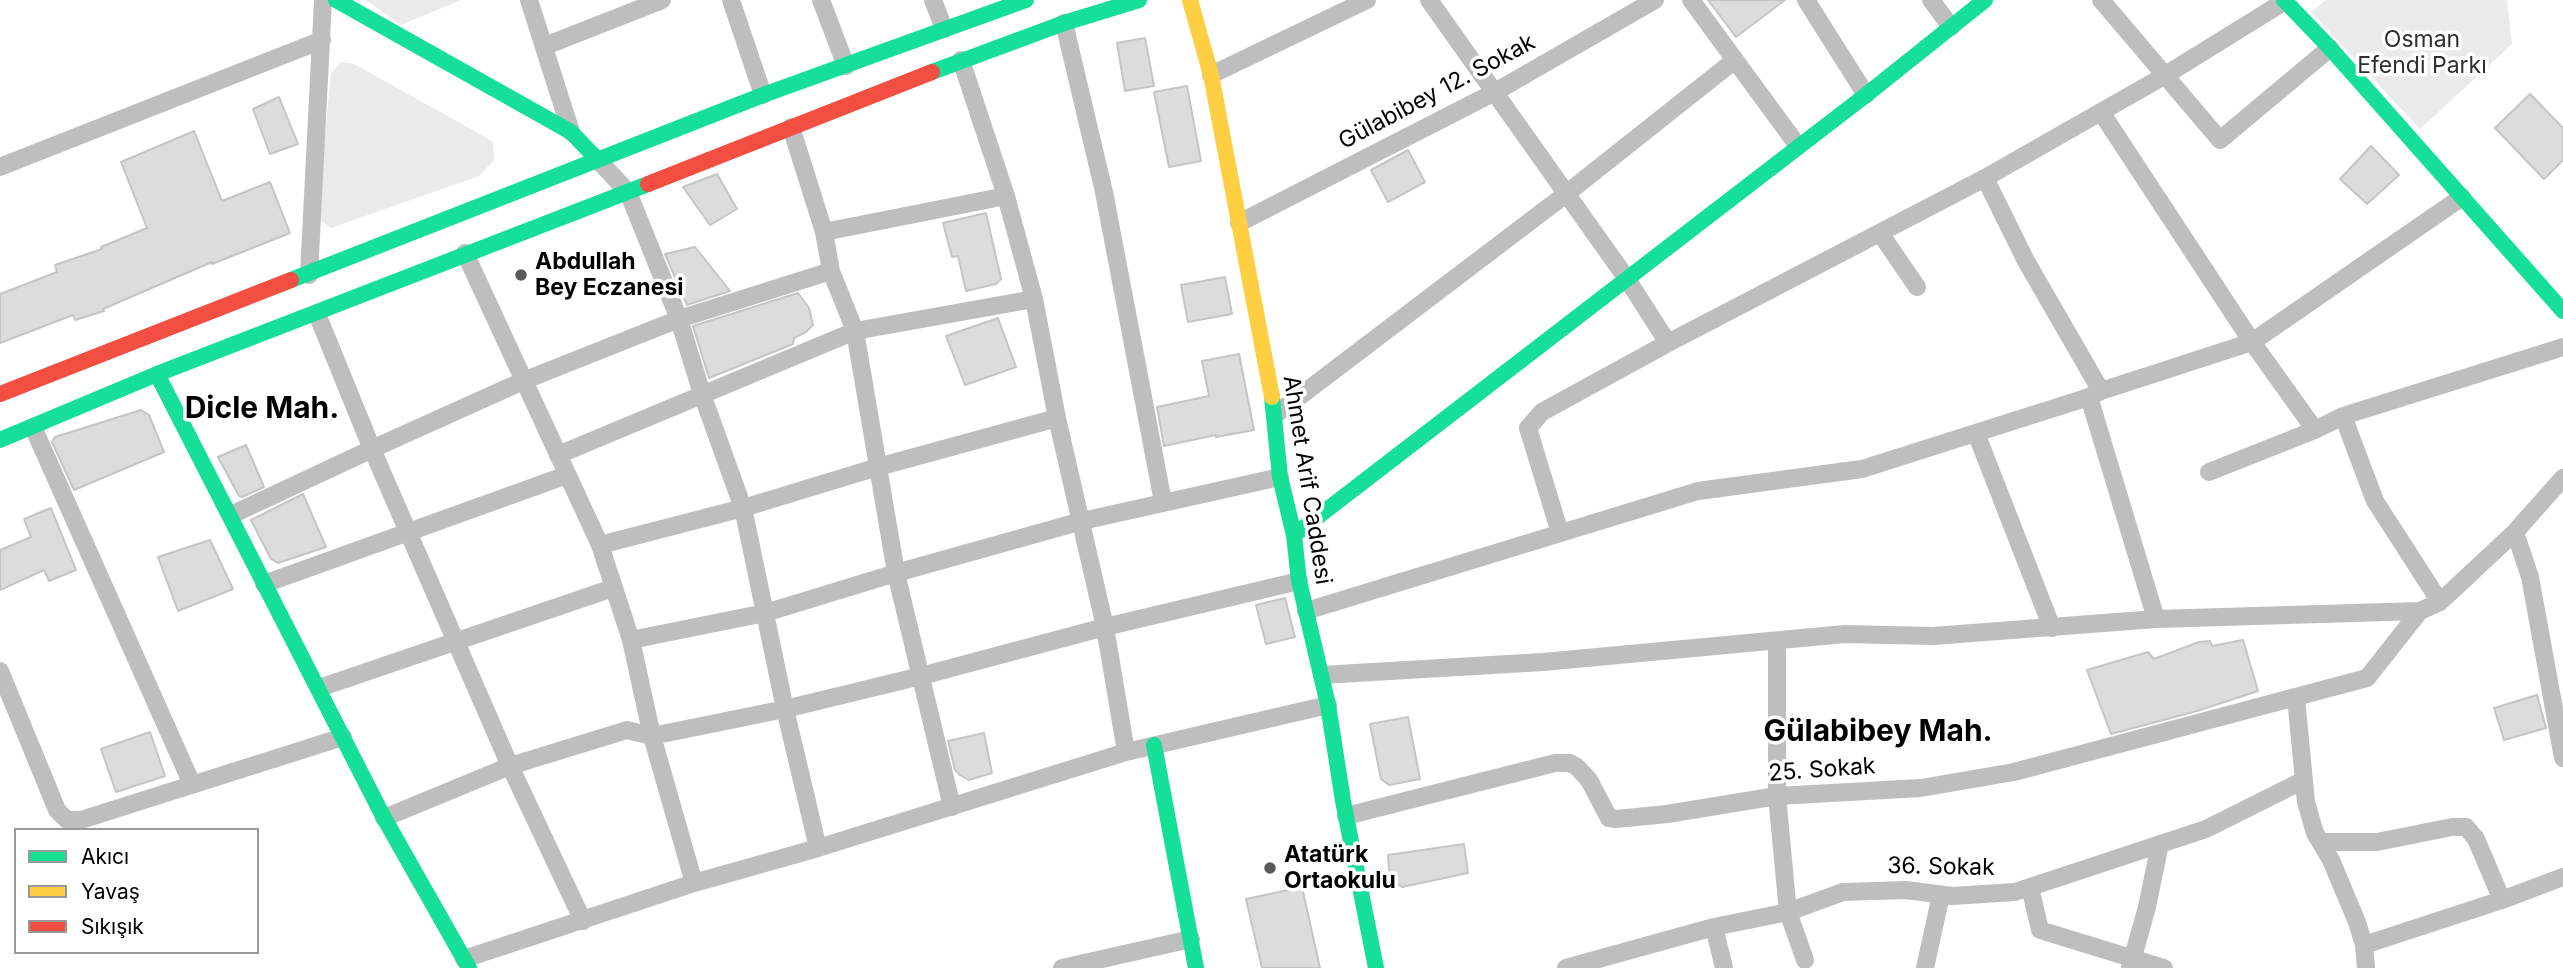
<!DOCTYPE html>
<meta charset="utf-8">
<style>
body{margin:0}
#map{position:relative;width:2563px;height:968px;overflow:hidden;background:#fff;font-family:Inter,sans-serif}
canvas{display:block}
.legend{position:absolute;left:14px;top:828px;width:245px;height:126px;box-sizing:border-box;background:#fff;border:2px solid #999;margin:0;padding:9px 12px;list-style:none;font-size:21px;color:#000}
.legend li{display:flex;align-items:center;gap:14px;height:35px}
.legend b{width:35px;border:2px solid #999}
</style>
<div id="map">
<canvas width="2563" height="968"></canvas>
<ul class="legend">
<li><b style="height:9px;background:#16e098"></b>Akıcı</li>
<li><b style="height:9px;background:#ffcf43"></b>Yavaş</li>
<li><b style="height:9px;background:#f24e42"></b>Sıkışık</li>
</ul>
</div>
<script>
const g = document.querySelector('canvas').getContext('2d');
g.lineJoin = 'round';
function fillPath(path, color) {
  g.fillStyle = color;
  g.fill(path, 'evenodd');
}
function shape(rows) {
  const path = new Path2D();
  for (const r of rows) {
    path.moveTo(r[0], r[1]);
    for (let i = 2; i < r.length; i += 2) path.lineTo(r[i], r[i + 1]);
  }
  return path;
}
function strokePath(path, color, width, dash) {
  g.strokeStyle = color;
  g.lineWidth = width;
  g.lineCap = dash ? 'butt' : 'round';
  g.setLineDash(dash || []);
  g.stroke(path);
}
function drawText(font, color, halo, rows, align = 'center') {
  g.font = font + ' Inter,sans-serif';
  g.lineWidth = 7;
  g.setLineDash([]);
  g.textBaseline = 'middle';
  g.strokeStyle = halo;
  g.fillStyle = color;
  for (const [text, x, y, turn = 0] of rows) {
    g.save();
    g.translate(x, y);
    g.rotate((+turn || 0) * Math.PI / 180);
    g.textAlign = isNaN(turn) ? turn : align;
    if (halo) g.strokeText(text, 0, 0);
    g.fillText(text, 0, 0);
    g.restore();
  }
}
fillPath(shape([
 [366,0,461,0,401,25],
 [2326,0,2507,0,2512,44,2420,129,2311,12],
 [341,62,354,64,485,137,493,142,494,160,479,176,331,228,317,218,331,73]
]), '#eaeaea');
const building = shape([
 [1708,0,1785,0,1736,37,1708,0],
 [1145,38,1154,86,1125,91,1117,43,1145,38],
 [1187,86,1201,161,1169,167,1154,92,1187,86],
 [2530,94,2563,128,2563,160,2544,179,2495,128,2530,94],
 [279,97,298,144,270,154,253,109,279,97],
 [194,131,222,201,270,182,290,233,212,264,212,262,103,309,104,311,75,320,73,315,0,343,0,294,57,272,55,265,102,249,101,247,147,228,121,162,194,131],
 [2371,146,2399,175,2367,204,2340,179,2371,146],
 [1408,150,1425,182,1388,202,1371,170,1408,150],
 [717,174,737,209,710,225,683,187,717,174],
 [986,213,1001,279,996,284,966,291,958,256,952,257,943,223,986,213],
 [695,247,730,291,687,305,665,254,695,247],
 [1225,277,1232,314,1188,322,1181,285,1225,277],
 [798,293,809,308,813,325,806,332,794,338,793,344,709,378,693,326,798,293],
 [998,318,1016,367,965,385,946,336,998,318],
 [1239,354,1254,430,1216,437,1216,435,1164,446,1157,407,1209,396,1202,361,1239,354],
 [141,410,149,415,164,452,74,490,52,442,55,437,141,410],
 [246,445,264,487,242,497,239,496,218,457,246,445],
 [303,494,326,547,278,563,271,559,251,520,303,494],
 [51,508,76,570,49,581,44,570,0,590,0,550,31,537,24,519,51,508],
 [210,540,233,589,178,611,158,557,210,540],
 [1285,598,1295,637,1266,644,1256,605,1285,598],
 [2243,640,2258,691,2197,711,2111,734,2087,670,2148,652,2154,659,2199,642,2210,641,2212,646,2243,640],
 [2537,695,2546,728,2504,740,2494,708,2537,695],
 [1408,717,1420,779,1389,785,1381,779,1370,724,1408,717],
 [150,732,165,776,116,792,101,749,150,732],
 [984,733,992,773,969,780,960,775,955,770,948,741,984,733],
 [1464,844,1468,873,1402,887,1390,880,1388,855,1464,844],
 [1302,887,1320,968,1262,968,1246,899,1302,887]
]);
fillPath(building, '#dcdcdc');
strokePath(building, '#c5c5c5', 2);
strokePath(shape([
 [529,0,571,132],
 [731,0,763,95],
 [821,0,846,66],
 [933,0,944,29],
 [1429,0,1627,279,1668,343],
 [1691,0,1798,146],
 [1806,0,1866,95],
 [1931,0,1951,27],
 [2101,0,2220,140,2330,48],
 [1064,23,1104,192,1163,502],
 [545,46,662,0],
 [961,60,1006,196,1034,299,1057,418,1105,627,1126,752],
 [1211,75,1367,0],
 [2101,112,2252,342,2315,430],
 [791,127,824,232,831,271,855,331,896,573,952,807],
 [597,159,628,192,679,319,702,394,743,508,785,709,818,848],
 [0,167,322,40],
 [1985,178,2026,261,2101,391],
 [1239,223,1495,92,1655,0],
 [824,232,1006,196],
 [1880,233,1917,287],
 [465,253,600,545,631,640,652,736,694,883],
 [309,275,323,0],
 [317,314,372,449,510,766,583,921],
 [2089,397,2156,619],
 [1275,415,1566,194,1735,60],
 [2343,416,2375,501,2440,602],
 [33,427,192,784],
 [1976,433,2052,628],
 [558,455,855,331,1034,299],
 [2209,472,2315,430,2343,416,2563,347],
 [231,515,372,449,523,381,679,319,831,271],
 [2515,532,2530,577,2563,758],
 [1560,533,1528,428,1542,412,1668,343,1985,178,2164,76,2285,1],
 [600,545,743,508,878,467,1057,418],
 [264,584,567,475],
 [1306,611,1698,491,1862,469,2089,397,2101,391,2252,342,2462,197],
 [631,640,765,613,896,573,1082,521,1280,477],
 [1777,641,1777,796,1788,912,1805,960],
 [0,671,57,810,67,820,81,820,343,737],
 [1322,675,1543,662,1845,634,1933,636,2156,619,2420,611,2440,602,2515,532,2563,478],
 [319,688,613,588],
 [2296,698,2306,802,2315,833,2331,860,2357,922,2364,945,2366,968],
 [1346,816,1555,763,1570,763,1577,767,1589,780,1609,818,1616,819,1667,814,1777,796,1921,788,2014,772,2367,678,2420,611],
 [384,818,510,766,627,730,652,736,785,709,921,676,1105,627,1299,581],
 [2320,842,2377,842,2452,827,2466,827,2476,839,2502,900],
 [2030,887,2040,930,2164,968],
 [1714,927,1724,968],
 [2364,945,2502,900,2563,877],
 [464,959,694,883,818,848,1126,752,1328,705],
 [1062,968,1191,939],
 [1566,968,1714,927,1788,912,1843,892,1906,890,1952,896,2015,892,2206,829,2304,780],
 [1925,968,1941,895],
 [2130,968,2147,907,2160,844]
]), '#bebebe', 18);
strokePath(shape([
 [336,0,571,132,597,159],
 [2284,0,2330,48,2563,311],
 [932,72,1064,23,1139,0],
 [291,280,763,95,1026,0],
 [157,374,384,818,469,968],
 [1272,397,1280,477,1294,535,1299,581,1328,705,1343,801,1376,968],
 [0,440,157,374,648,184],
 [1294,535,1866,95,1985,0],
 [1154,745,1196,968]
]), '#16e098', 16);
strokePath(shape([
 [1190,0,1211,75,1272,397]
]), '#ffcf43', 16);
strokePath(shape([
 [648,184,932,72],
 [0,394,291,280]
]), '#f24e42', 16);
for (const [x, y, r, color] of [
 [521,275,7,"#595959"],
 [1270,868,7,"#595959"]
]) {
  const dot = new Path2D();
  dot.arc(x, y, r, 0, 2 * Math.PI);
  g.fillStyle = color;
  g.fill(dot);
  strokePath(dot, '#fff', 2.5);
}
drawText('23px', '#2f2f2f', '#fff', [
 ["Osman",2422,40],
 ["Efendi Parkı",2422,66]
]);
drawText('23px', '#000', '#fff', [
 ["Gülabibey 12. Sokak",1437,92,-28],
 ["Ahmet Arif Caddesi",1307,480,81],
 ["25. Sokak",1822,770,-4],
 ["36. Sokak",1941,867,1]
]);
drawText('bold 23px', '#000', '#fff', [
 ["Abdullah",535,262],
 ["Bey Eczanesi",535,288],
 ["Atatürk",1284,855],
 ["Ortaokulu",1284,881]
], 'left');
drawText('bold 30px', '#000', '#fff', [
 ["Dicle Mah.",262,409],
 ["Gülabibey Mah.",1878,732]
]);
</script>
